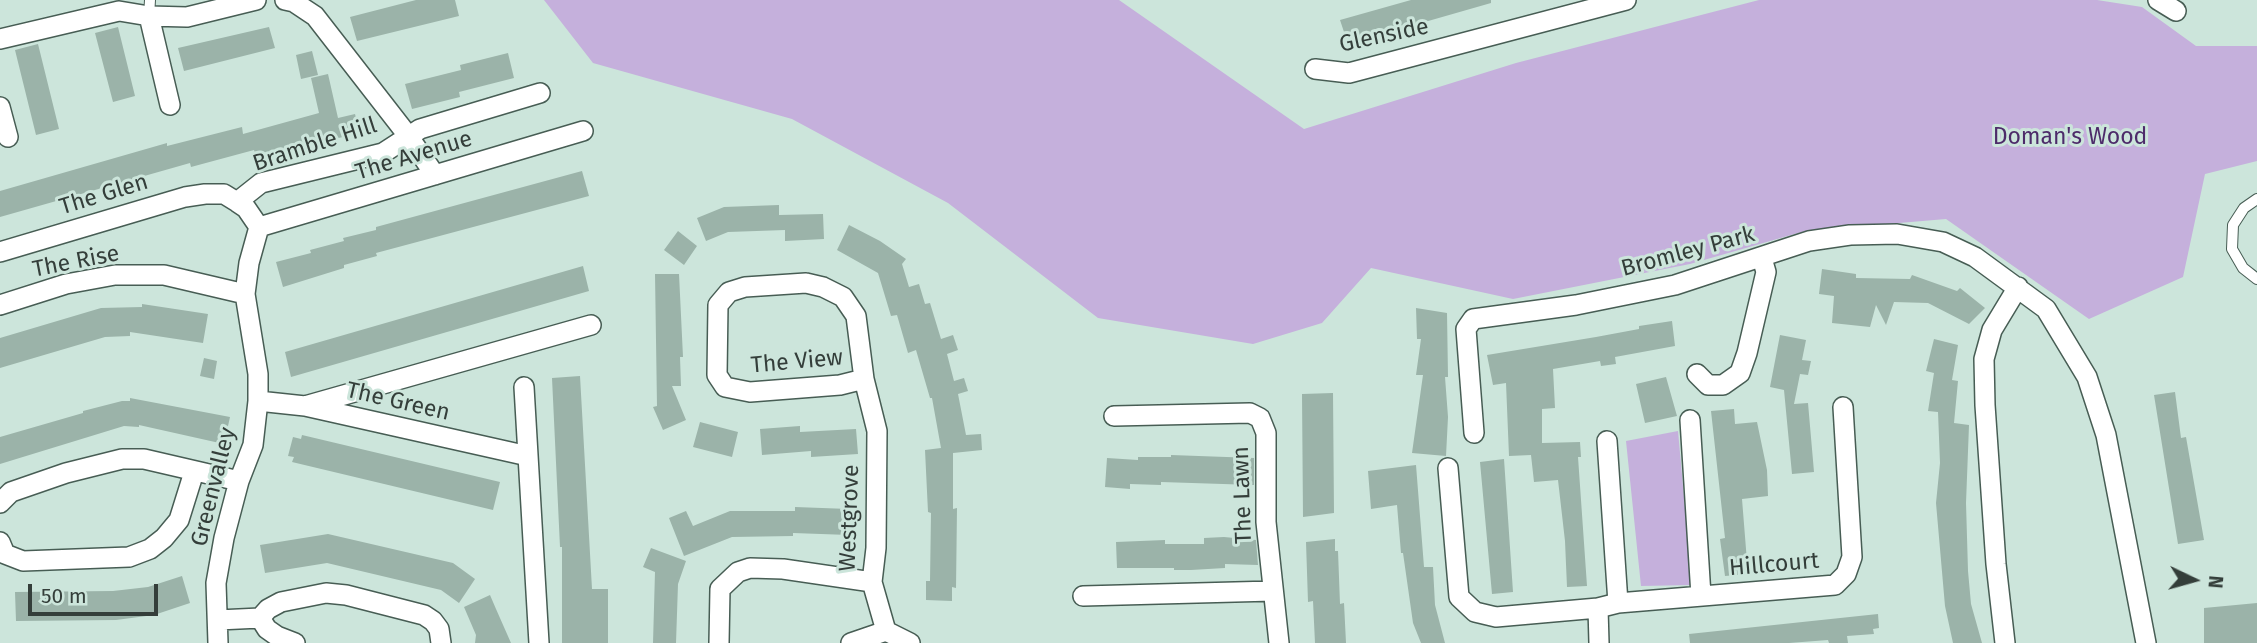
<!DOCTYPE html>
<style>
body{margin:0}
#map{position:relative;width:2257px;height:643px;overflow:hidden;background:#cce5db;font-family:"Fira Sans",sans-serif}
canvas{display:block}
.north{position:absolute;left:2159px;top:545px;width:70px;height:70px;-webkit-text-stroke:5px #cce5db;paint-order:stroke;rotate:95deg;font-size:19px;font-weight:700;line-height:28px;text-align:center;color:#343e3a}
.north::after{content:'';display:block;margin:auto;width:24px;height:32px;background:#343e3a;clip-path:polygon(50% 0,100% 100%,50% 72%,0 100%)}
.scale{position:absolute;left:28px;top:584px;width:130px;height:32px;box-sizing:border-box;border:4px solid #343e3a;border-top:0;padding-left:9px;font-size:21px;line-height:24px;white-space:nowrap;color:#343e3a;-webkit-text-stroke:5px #cce5db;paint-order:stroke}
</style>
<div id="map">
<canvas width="2257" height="643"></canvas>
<div class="north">N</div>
<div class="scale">50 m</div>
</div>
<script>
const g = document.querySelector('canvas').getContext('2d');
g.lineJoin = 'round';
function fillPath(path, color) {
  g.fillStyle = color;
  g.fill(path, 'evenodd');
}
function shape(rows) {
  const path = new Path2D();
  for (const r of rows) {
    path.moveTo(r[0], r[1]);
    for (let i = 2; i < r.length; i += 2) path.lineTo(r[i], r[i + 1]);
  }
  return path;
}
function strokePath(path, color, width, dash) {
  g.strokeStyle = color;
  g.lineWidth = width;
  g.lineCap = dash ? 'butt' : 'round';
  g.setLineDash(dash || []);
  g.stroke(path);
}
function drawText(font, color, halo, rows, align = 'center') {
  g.font = font + ' "Fira Sans",sans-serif';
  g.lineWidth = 6;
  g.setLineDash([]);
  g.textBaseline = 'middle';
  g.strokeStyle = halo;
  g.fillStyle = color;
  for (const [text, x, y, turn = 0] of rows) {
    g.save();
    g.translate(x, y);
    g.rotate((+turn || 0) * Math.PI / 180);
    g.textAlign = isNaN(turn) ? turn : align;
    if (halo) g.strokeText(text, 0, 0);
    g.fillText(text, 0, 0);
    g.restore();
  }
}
fillPath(shape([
 [544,0,1119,0,1304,129,1516,63,1759,0,2097,0,2142,7,2196,46,2257,46,2257,161,2205,174,2183,277,2089,319,1946,219,1805,231,1690,264,1513,299,1371,268,1322,323,1253,344,1098,318,948,203,792,119,593,63],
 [1678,431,1692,585,1641,586,1626,441]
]), '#c5b0dc');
fillPath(shape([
 [416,0,455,0,459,16,357,41,350,17],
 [1411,0,1491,0,1491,3,1348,44,1340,20],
 [118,27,135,96,113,102,95,33],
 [269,27,275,48,184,71,178,48],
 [38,44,59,129,36,135,15,50],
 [312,51,318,75,301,79,296,55],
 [508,53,514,78,459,92,460,97,412,109,405,84,461,70,460,65],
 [328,74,338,118,355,114,360,133,317,143,316,141,256,157,254,150,191,167,190,163,0,217,0,191,167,143,167,146,242,127,243,134,319,113,311,78],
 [582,171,589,196,376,253,377,256,344,265,344,268,283,287,276,262,311,253,310,250,344,241,343,238,376,230,376,227],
 [779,205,779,215,823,214,824,239,785,241,785,230,728,232,706,241,697,218,724,207],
 [849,225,880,241,906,259,902,264,909,287,919,284,925,304,930,303,941,339,953,335,958,350,947,354,954,381,964,378,968,391,958,394,966,435,981,434,982,450,953,453,953,509,957,508,956,588,952,587,952,601,926,600,926,581,930,581,931,513,928,512,925,450,941,448,932,398,930,398,916,350,908,353,897,315,891,316,878,273,837,250],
 [678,231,697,246,684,265,664,250],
 [583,266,589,291,291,377,285,352],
 [1822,269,1856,274,1856,278,1910,279,1912,275,1957,291,1960,288,1985,308,1969,324,1928,303,1894,302,1886,325,1876,305,1870,327,1832,323,1834,296,1819,294],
 [655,274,679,274,683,357,680,357,681,386,672,386,686,420,663,430,653,407,657,406],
 [142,304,208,314,203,343,130,332,130,336,105,337,0,368,0,338,101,308,142,307],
 [1416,308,1447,313,1448,377,1445,377,1448,417,1446,456,1412,453,1423,375,1416,375,1421,339,1417,339],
 [1672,321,1675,346,1615,357,1616,364,1601,366,1600,361,1553,369,1555,408,1542,409,1542,443,1580,442,1581,457,1578,457,1587,586,1567,587,1565,541,1558,480,1534,482,1531,455,1509,456,1506,383,1493,385,1487,355,1596,337,1639,329,1639,326],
 [1780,335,1806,340,1802,360,1811,361,1808,375,1800,374,1794,404,1808,403,1814,472,1792,474,1784,390,1770,387],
 [1934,339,1958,345,1952,380,1958,381,1954,423,1969,425,1966,503,1968,571,1971,604,1982,643,1953,643,1945,606,1936,503,1940,463,1938,412,1928,411,1934,373,1926,371],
 [204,358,217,361,214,379,200,376],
 [580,376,592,589,608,589,608,643,562,643,562,547,560,547,552,378],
 [1666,377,1677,416,1645,423,1636,384],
 [2175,392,2181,438,2186,437,2204,540,2178,544,2154,395],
 [1333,393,1334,513,1303,517,1302,394],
 [130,398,230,417,224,444,139,425,139,427,124,426,0,464,0,437,83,413,83,411,122,401,130,401],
 [1734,409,1735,424,1757,422,1767,470,1768,496,1742,499,1748,574,1725,576,1720,539,1725,538,1711,411],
 [700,422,738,432,732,457,693,447],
 [800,426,800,432,856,429,858,454,811,457,811,451,762,455,760,429],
 [302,435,500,482,493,510,292,462,294,457,288,456,293,437,301,439],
 [1171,455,1254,458,1254,485,1161,482,1161,485,1130,484,1130,489,1105,487,1107,458,1138,460,1138,457,1171,457],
 [1504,459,1513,592,1492,594,1480,462],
 [1416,465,1424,567,1433,567,1435,605,1445,643,1421,643,1413,623,1403,553,1401,553,1397,505,1371,509,1368,471],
 [795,507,849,509,849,535,793,533,793,536,732,537,684,556,669,518,686,511,693,526,730,511,795,511],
 [328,534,453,563,475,579,459,603,441,590,327,563,265,573,260,545],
 [1224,537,1256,540,1258,565,1225,564,1225,568,1191,570,1174,570,1174,568,1117,568,1116,542,1165,540,1165,544,1204,544,1204,538],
 [1335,539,1335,551,1338,551,1340,604,1344,603,1346,643,1315,643,1313,601,1308,602,1306,542],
 [651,548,686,561,678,584,676,643,653,643,655,572,643,567],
 [182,576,190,603,154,615,116,620,16,621,15,592,113,591,148,587],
 [490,595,496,609,511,643,475,643,476,635,464,607],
 [2257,603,2257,643,2204,643,2204,608],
 [1878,614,1879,628,1873,629,1874,634,1847,636,1848,643,1829,643,1828,640,1789,643,1690,643,1689,634]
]), '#9bb3a9');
const service = shape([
 [149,16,150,0],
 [2257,199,2244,208,2233,225,2232,249,2243,268,2257,279]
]);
const minor = shape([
 [285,0,294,2,315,16,409,137,435,175],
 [2158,0,2176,11],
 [149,16,170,105],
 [0,39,119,11,149,16,187,17,256,0],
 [1315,69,1349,73,1626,0],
 [0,107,8,137],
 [237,202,261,183,383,153,420,129,540,93],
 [259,227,583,131],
 [0,252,185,197,205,194,224,194,237,202,246,208,259,227,249,263,245,294,258,374,258,401,253,445,239,481,224,538,216,583,218,643],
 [806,283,823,287,843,297,856,316,864,379,840,385,750,392,725,387,717,375,718,305,729,292,745,287,806,283],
 [0,305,66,284,115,275,164,275,245,294],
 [1697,374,1708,385,1723,385,1740,373,1747,353,1766,272,1762,258],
 [864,379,877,431,876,548,872,582,886,631,910,643],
 [524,387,539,643],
 [258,401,305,406,528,456],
 [305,406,591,325],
 [1114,416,1250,413,1260,418,1266,433,1266,522,1279,643],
 [1690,420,1701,596],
 [1474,433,1466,329,1473,319,1576,305,1675,285,1809,241,1850,235,1897,234,1943,242,1975,257,2046,309,2087,377,2106,435,2146,643],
 [1607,441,1618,603],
 [1448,468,1459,597,1475,612,1496,617,1598,608],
 [0,503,11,492,66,473,122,459,144,459,239,481],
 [0,542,5,554,23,561,129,557,150,549,164,538,179,520,194,472],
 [1083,596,1273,591],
 [260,618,267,629,277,636,295,643],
 [218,620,260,618,268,609,281,602,326,593,346,595,424,615,433,621,439,629,441,643],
 [719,643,720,589,738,572,750,568,783,569,872,582],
 [851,643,886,631],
 [1599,643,1598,608,1618,603,1835,585,1846,574,1852,557,1843,407],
 [2005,643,1996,564,1985,405,1984,359,1992,330,2018,287]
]);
strokePath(service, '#475d54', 12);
strokePath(minor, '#475d54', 22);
strokePath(service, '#fff', 10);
strokePath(minor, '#fff', 19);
drawText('23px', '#343e3a', '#cce5db', [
 ["Glenside",1384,36,-12],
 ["Bramble Hill",315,145,-18],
 ["The Avenue",414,156,-17],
 ["The Glen",104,195,-17],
 ["Bromley Park",1688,252,-15],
 ["The Rise",76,262,-11],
 ["The View",797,362,-5],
 ["The Green",398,402,13],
 ["Greenvalley",214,487,-76],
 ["The Lawn",1243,495,-92],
 ["Westgrove",850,518,-88],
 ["Hillcourt",1774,565,-5]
]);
drawText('23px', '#4d2b6a', '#cce5db', [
 ["Doman's Wood",2070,138]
]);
</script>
